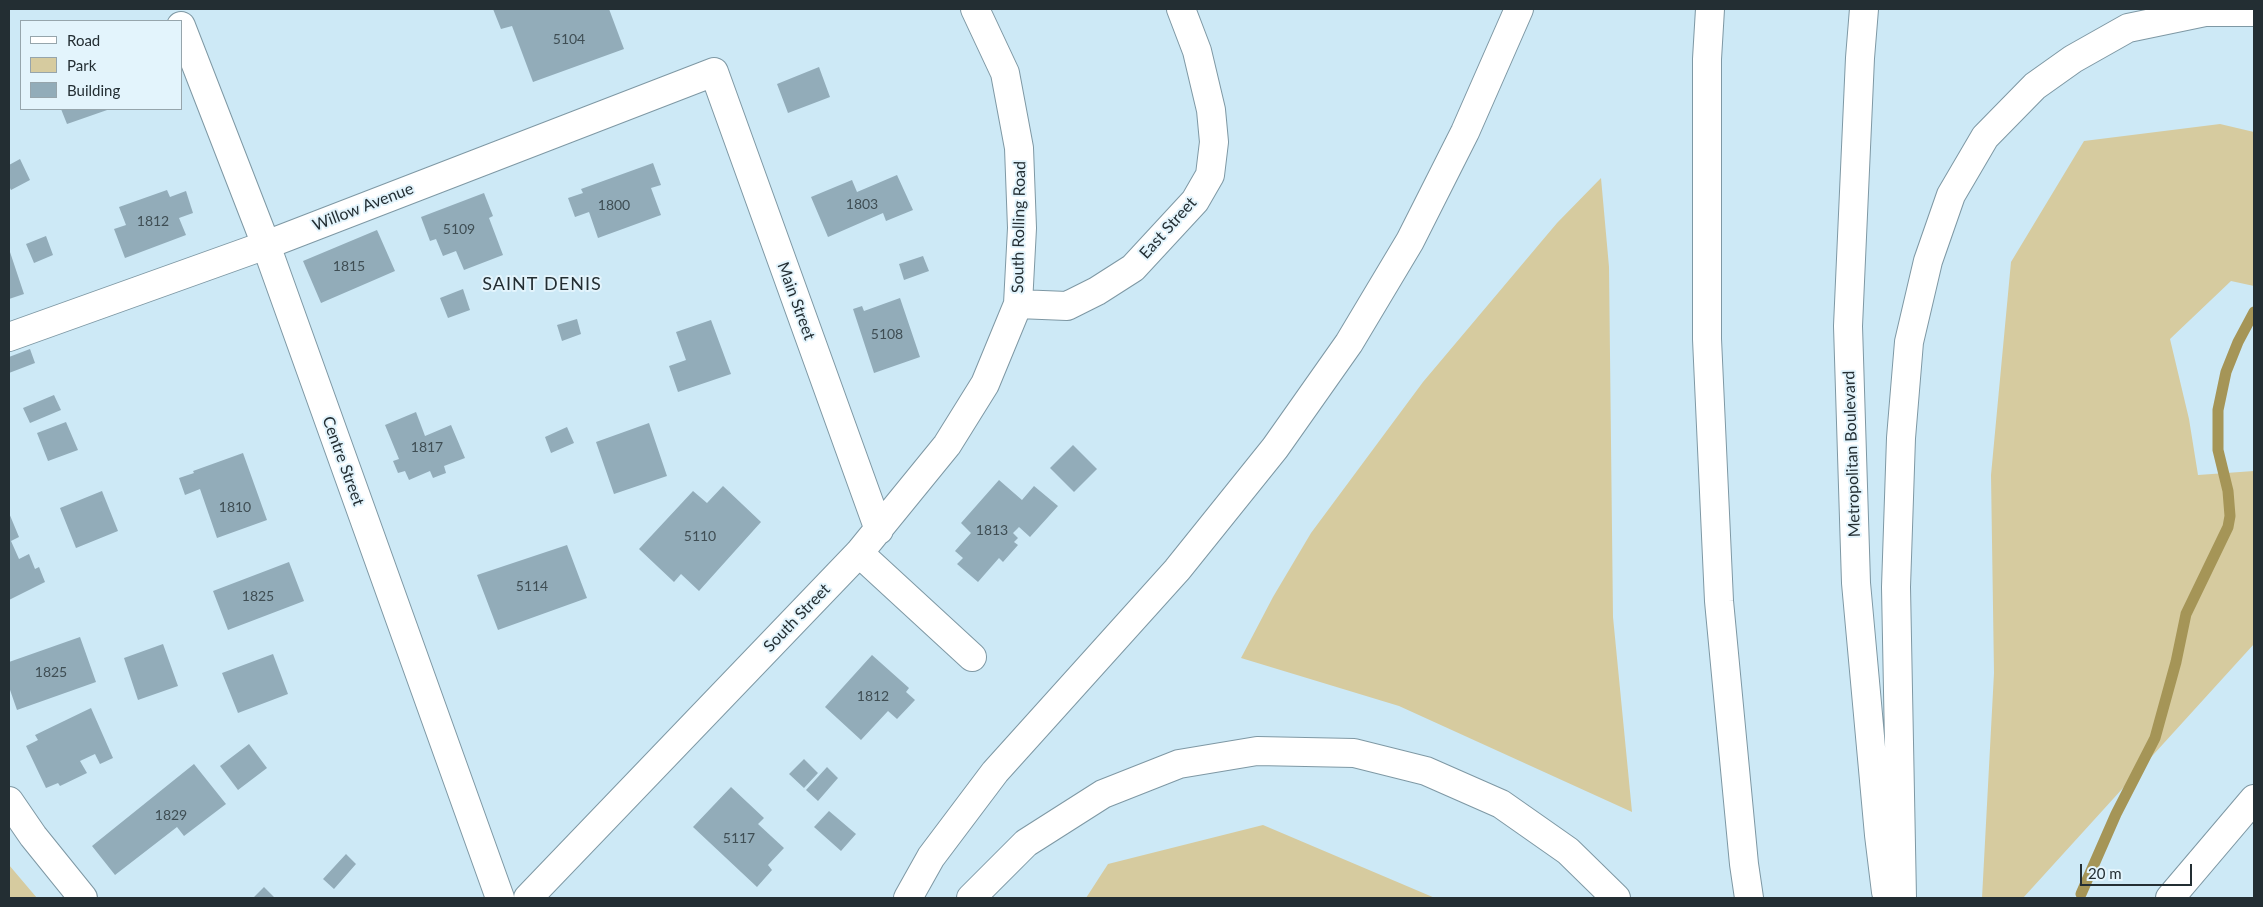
<!DOCTYPE html>
<style>
body{margin:0}
#map{position:relative;width:2263px;height:907px;overflow:hidden;background:#cde9f6;font-family:Lato,sans-serif}
canvas{display:block}
.frame{position:absolute;inset:0;border:10px solid #232e33;pointer-events:none}
.legend{position:absolute;left:20px;top:20px;width:162px;height:90px;box-sizing:border-box;background:#e3f4fc;border:1px solid #96a5ac;margin:0;padding:6px 9px;list-style:none;font-size:15px;color:#232e33}
.legend li{display:flex;align-items:center;gap:10px;height:25px}
.legend b{width:25px;border:1px solid #96a5ac}
.scale{position:absolute;left:2080px;top:864px;width:112px;height:22px;box-sizing:border-box;border:2px solid #232e33;border-top:0;padding-left:6px;font-size:15px;line-height:18px;white-space:nowrap;color:#232e33;-webkit-text-stroke:4px #e3f4fc;paint-order:stroke}
</style>
<div id="map">
<canvas width="2263" height="907"></canvas>
<div class="frame"></div>
<ul class="legend">
<li><b style="height:6px;background:#fff"></b>Road</li>
<li><b style="height:14px;background:#d6cb9f"></b>Park</li>
<li><b style="height:14px;background:#92acb9"></b>Building</li>
</ul>
<div class="scale">20 m</div>
</div>
<script>
const g = document.querySelector('canvas').getContext('2d');
g.lineJoin = 'round';
function fillPath(path, color) {
  g.fillStyle = color;
  g.fill(path, 'evenodd');
}
function shape(rows) {
  const path = new Path2D();
  for (const r of rows) {
    path.moveTo(r[0], r[1]);
    for (let i = 2; i < r.length; i += 2) path.lineTo(r[i], r[i + 1]);
  }
  return path;
}
function strokePath(path, color, width, dash) {
  g.strokeStyle = color;
  g.lineWidth = width;
  g.lineCap = dash ? 'butt' : 'round';
  g.setLineDash(dash || []);
  g.stroke(path);
}
function drawText(font, color, halo, rows, align = 'center') {
  g.font = font + ' Lato,sans-serif';
  g.lineWidth = 4;
  g.setLineDash([]);
  g.textBaseline = 'middle';
  g.strokeStyle = halo;
  g.fillStyle = color;
  for (const [text, x, y, turn = 0] of rows) {
    g.save();
    g.translate(x, y);
    g.rotate((+turn || 0) * Math.PI / 180);
    g.textAlign = isNaN(turn) ? turn : align;
    if (halo) g.strokeText(text, 0, 0);
    g.fillText(text, 0, 0);
    g.restore();
  }
}
fillPath(shape([
 [2220,124,2254,132,2254,286,2231,281,2170,339,2189,419,2198,475,2254,471,2254,644,2023,898,1982,898,1994,673,1991,475,2011,262,2084,141],
 [1601,178,1609,267,1613,617,1632,812,1399,706,1241,658,1273,597,1311,533,1423,382,1557,223],
 [1263,825,1435,898,1086,898,1108,864],
 [9,865,37,898,9,898]
]), '#d6cb9f');
strokePath(shape([
 [2081,894,2116,814,2155,738,2176,662,2186,614,2228,527,2230,516,2228,491,2218,450,2218,410,2226,372,2238,342,2254,312]
]), '#a59557', 11);
fillPath(shape([
 [493,9,609,9,624,49,533,82,512,26,501,29],
 [819,67,830,97,788,113,777,84],
 [61,109,110,109,67,124],
 [20,159,30,180,11,190,9,186,9,165],
 [653,163,661,185,651,188,661,215,598,238,589,212,575,217,568,198,583,193,581,189],
 [897,175,913,210,886,221,883,213,828,237,811,197,852,180,857,192],
 [167,190,170,197,186,191,193,213,179,218,186,235,125,258,114,229,126,225,119,207],
 [484,193,493,216,489,218,503,255,464,270,456,251,443,256,436,239,430,241,421,217],
 [377,230,395,271,321,303,303,261],
 [46,236,53,255,34,263,26,244],
 [9,249,24,294,9,299],
 [923,256,929,271,904,280,899,264],
 [463,289,470,310,448,318,440,298],
 [900,298,920,357,874,373,853,309,862,306,864,311],
 [577,319,581,334,562,341,557,325],
 [711,320,731,374,678,392,669,366,686,360,676,332],
 [30,349,35,363,9,373,9,357],
 [54,395,61,410,30,423,23,408],
 [416,412,425,436,451,425,465,458,444,466,446,473,433,478,430,471,409,480,405,471,398,473,393,461,399,459,385,425],
 [66,422,78,450,48,461,37,433],
 [649,423,667,476,614,494,596,442],
 [567,427,574,443,551,453,545,437],
 [1073,445,1097,469,1074,492,1050,468],
 [243,453,267,520,217,538,200,489,185,495,179,478,194,473,193,471],
 [999,480,1022,500,1034,486,1058,506,1030,537,1019,527,1013,533,1018,538,1014,542,1018,545,1003,562,999,558,978,582,957,564,963,558,955,551,971,533,961,523],
 [723,486,761,522,699,591,681,574,674,582,639,549,693,491,707,503],
 [102,491,118,531,76,548,60,508],
 [9,513,19,537,11,541,19,559,29,554,35,569,39,567,45,582,9,600],
 [567,545,587,598,498,630,477,575],
 [289,562,304,601,228,630,213,591],
 [80,637,96,682,17,710,9,687,9,662],
 [163,644,178,686,138,700,124,658],
 [273,654,288,694,238,713,222,673],
 [872,655,909,688,906,692,915,700,897,719,888,711,861,740,825,707],
 [91,708,113,758,100,764,95,754,80,761,87,773,60,786,58,783,46,788,26,746,38,740,35,735],
 [249,744,267,768,238,790,220,766],
 [804,759,818,773,804,788,789,774],
 [194,764,226,804,184,836,177,827,115,875,92,846],
 [827,767,838,778,818,801,806,790],
 [731,787,764,818,758,824,784,848,768,865,772,870,757,887,693,827],
 [829,811,856,834,841,851,814,827],
 [346,854,356,864,334,889,323,879],
 [264,887,275,898,253,898]
]), '#92acb9');
const minor = shape([
 [181,26,266,245,500,898],
 [1018,304,1067,306,1097,291,1133,268,1195,201,1210,175,1214,142,1211,110,1197,51,1181,9],
 [9,337,266,245,714,72,879,530],
 [859,553,972,657],
 [9,801,33,836,83,898],
 [528,898,859,553,947,445,985,384,1018,304,1022,228,1019,148,1005,73,975,9]
]);
const major = shape([
 [2170,898,2254,799]
]);
const highway = shape([
 [1710,9,1707,59,1707,339,1719,601,1744,864,1749,898],
 [1864,9,1860,58,1848,326,1856,583,1879,835,1886,892],
 [908,898,931,857,995,772,1177,570,1275,448,1349,343,1410,241,1465,132,1519,9],
 [971,898,1026,843,1103,794,1179,764,1257,751,1354,753,1426,771,1501,804,1568,851,1616,898],
 [1902,898,1896,587,1901,438,1909,342,1928,261,1951,195,1985,137,2035,86,2073,59,2128,28,2205,12,2254,12]
]);
strokePath(minor, '#7e98a4', 30);
strokePath(major, '#7e98a4', 30);
strokePath(highway, '#7e98a4', 30);
strokePath(minor, '#fff', 28);
strokePath(major, '#fff', 28);
strokePath(highway, '#fff', 28);
drawText('14px', '#3f4e54', null, [
 ["5104",569,39],
 ["1803",862,204],
 ["1800",614,205],
 ["1812",153,221],
 ["5109",459,229],
 ["1815",349,266],
 ["5108",887,334],
 ["1817",427,447],
 ["1810",235,507],
 ["1813",992,530],
 ["5110",700,536],
 ["5114",532,586],
 ["1825",258,596],
 ["1825",51,672],
 ["1812",873,696],
 ["1829",171,815],
 ["5117",739,838]
]);
drawText('16px', '#232e33', '#e3f4fc', [
 ["Willow Avenue",363,207,-21],
 ["South Rolling Road",1019,227,-89],
 ["East Street",1168,228,-48],
 ["Main Street",796,301,70],
 ["Metropolitan Boulevard",1852,454,-92],
 ["Centre Street",343,461,70],
 ["South Street",797,618,-46]
]);
g.letterSpacing = '1px';
drawText('18px', '#232e33', '#e3f4fc', [
 ["SAINT DENIS",542,284]
]);
g.letterSpacing = '0px';
</script>
